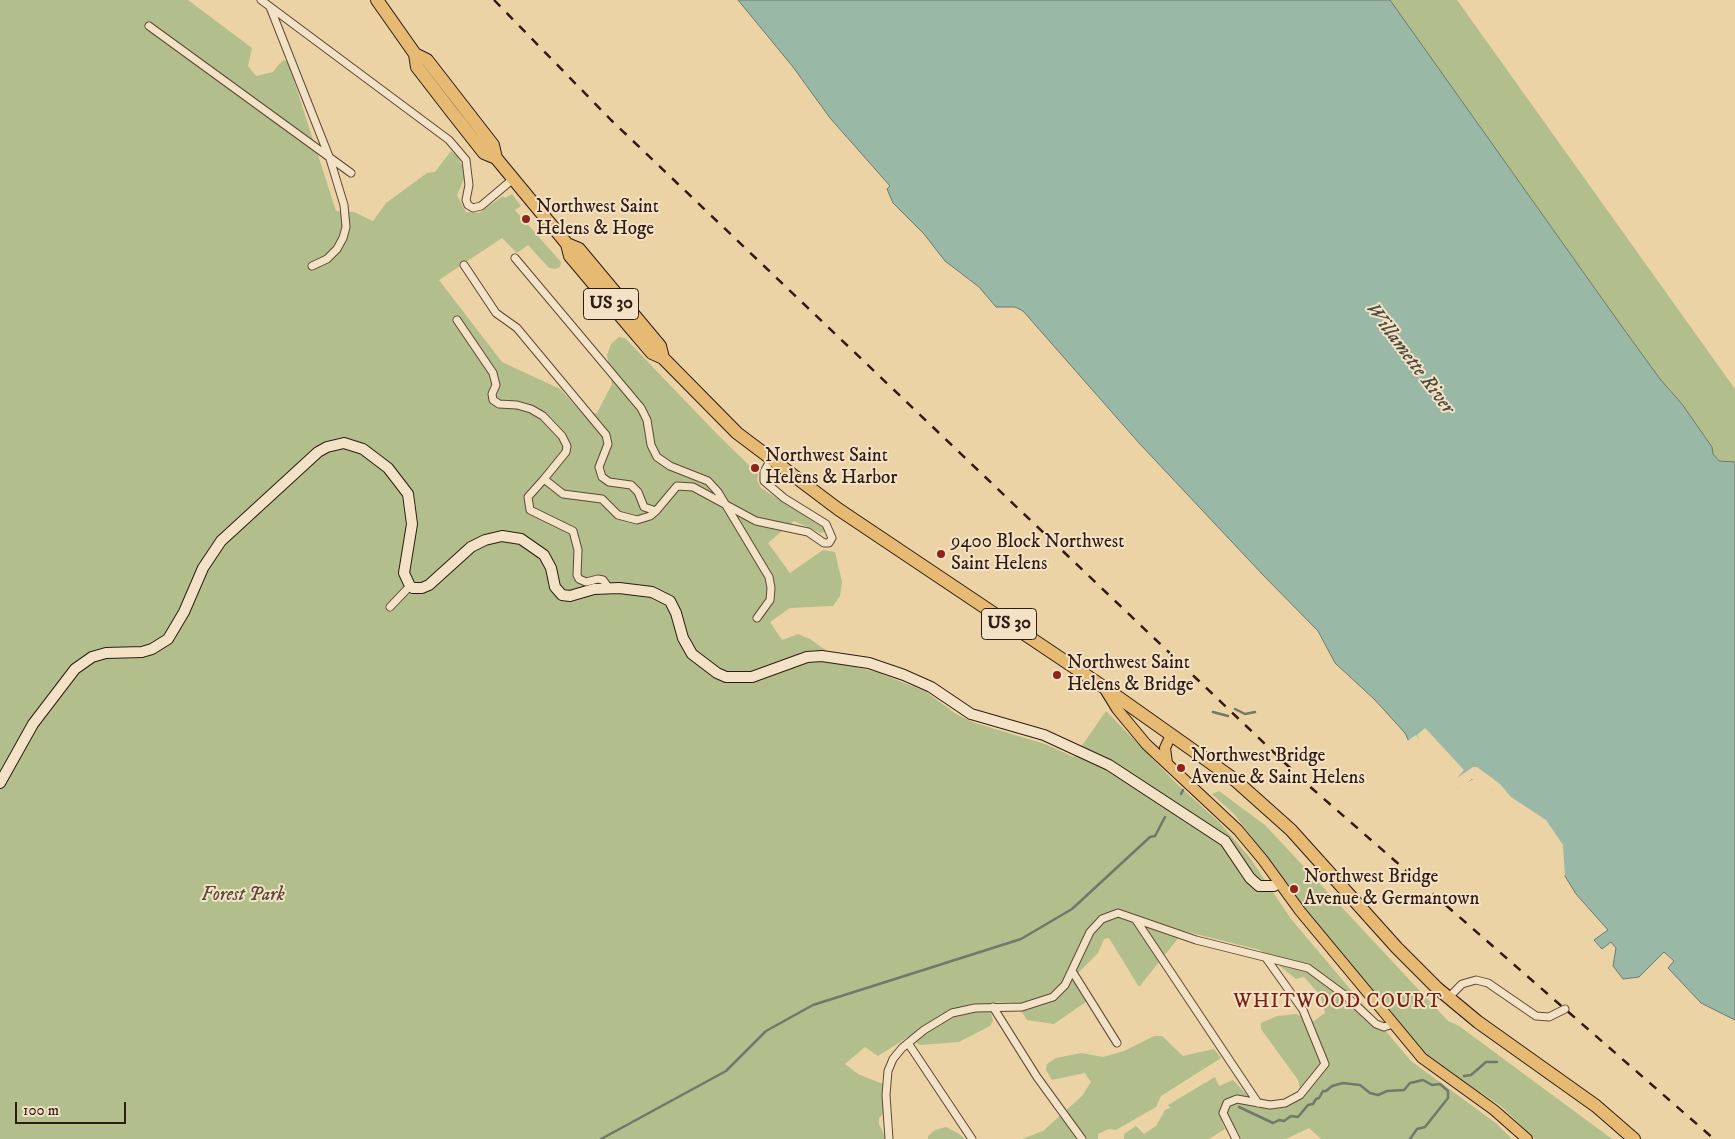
<!DOCTYPE html>
<style>
body{margin:0}
#map{position:relative;width:1735px;height:1139px;overflow:hidden;background:#ecd3a6;font-family:"IM FELL DW Pica",serif}
canvas{display:block}
.scale{position:absolute;left:15px;top:1102px;width:111px;height:22px;box-sizing:border-box;border:2px solid #2f1b14;border-top:0;padding-left:6px;font-size:15px;line-height:18px;white-space:nowrap;color:#2f1b14;-webkit-text-stroke:4px #f3e2c5;paint-order:stroke}
</style>
<div id="map">
<canvas width="1735" height="1139"></canvas>
<div class="scale">100 m</div>
</div>
<script>
const g = document.querySelector('canvas').getContext('2d');
g.lineJoin = 'round';
function fillPath(path, color) {
  g.fillStyle = color;
  g.fill(path, 'evenodd');
}
function shape(rows) {
  const path = new Path2D();
  for (const r of rows) {
    path.moveTo(r[0], r[1]);
    for (let i = 2; i < r.length; i += 2) path.lineTo(r[i], r[i + 1]);
  }
  return path;
}
function strokePath(path, color, width, dash) {
  g.strokeStyle = color;
  g.lineWidth = width;
  g.lineCap = dash ? 'butt' : 'round';
  g.setLineDash(dash || []);
  g.stroke(path);
}
function drawText(font, color, halo, rows, align = 'center') {
  g.font = font + ' "IM FELL DW Pica",serif';
  g.lineWidth = 4;
  g.setLineDash([]);
  g.textBaseline = 'middle';
  g.strokeStyle = halo;
  g.fillStyle = color;
  for (const [text, x, y, turn = 0] of rows) {
    g.save();
    g.translate(x, y);
    g.rotate((+turn || 0) * Math.PI / 180);
    g.textAlign = isNaN(turn) ? turn : align;
    if (halo) g.strokeText(text, 0, 0);
    g.fillText(text, 0, 0);
    g.restore();
  }
}
fillPath(shape([
 [0,0,188,0,252,48,248,66,256,76,273,72,280,63,284,60,288,62,336,211,354,212,373,221,386,203,427,173,435,172,451,151,457,156,463,167,464,179,457,195,466,212,479,213,503,196,505,198,512,194,521,206,515,210,561,262,560,267,555,269,549,268,528,245,517,253,502,238,439,280,502,362,560,389,583,414,597,413,612,384,607,355,611,344,619,337,625,338,716,433,758,474,757,480,761,488,824,528,826,531,821,533,794,521,768,543,790,573,823,550,835,552,842,582,840,596,833,606,790,608,770,622,782,640,798,634,810,639,845,664,876,672,925,691,956,714,975,723,1045,744,1074,757,1106,711,1176,783,1220,823,1250,858,1291,919,1411,1061,1497,1124,1512,1139,1321,1139,1309,1128,1286,1139,1241,1139,1237,1130,1224,1122,1222,1122,1225,1129,1209,1139,1124,1139,1124,1134,1136,1126,1144,1134,1156,1126,1165,1110,1170,1108,1168,1105,1215,1077,1219,1086,1233,1080,1247,1095,1272,1101,1285,1100,1300,1090,1298,1080,1261,1029,1261,1023,1277,1016,1296,1014,1314,1021,1325,1013,1320,995,1304,977,1296,979,1260,950,1184,931,1139,987,1109,938,1104,939,1098,953,1074,977,1087,1001,1054,1024,1027,1020,1016,1003,997,1002,989,1005,993,1021,990,1026,959,1042,920,1045,908,1037,878,1056,865,1047,845,1064,858,1074,883,1084,890,1098,889,1109,879,1118,879,1124,886,1139,0,1139],
 [1390,0,1457,0,1735,389,1735,462,1719,461,1712,454,1682,404,1660,379,1618,321],
 [1219,791,1265,825,1448,1021,1459,1026,1612,1139,1535,1139,1501,1106,1435,1063,1418,1047,1303,910,1255,841,1234,814,1212,794],
 [1154,1036,1162,1036,1183,1056,1214,1049,1221,1058,1161,1096,1156,1107,1116,1130,1109,1129,1098,1134,1098,1139,1022,1139,1043,1131,1082,1096,1091,1082,1085,1073,1052,1080,1046,1070,1047,1064,1056,1058,1081,1053,1103,1057,1124,1051],
 [946,1127,958,1133,965,1139,928,1139,928,1136,935,1130]
]), '#b2be8b');
const water = shape([
 [738,0,1390,0,1618,321,1660,379,1682,404,1712,447,1713,454,1719,461,1735,462,1735,1020,1701,1003,1668,968,1674,961,1664,952,1639,977,1623,979,1613,966,1616,948,1611,942,1602,949,1594,940,1608,930,1576,894,1531,821,1478,778,1474,778,1457,788,1410,744,1405,733,1375,700,1335,663,1318,631,1263,575,1139,443,1023,311,1015,307,996,307,979,287,945,261,924,234,893,203,887,189,890,186,830,118,793,67,738,0]
]);
fillPath(water, '#99b8a6');
strokePath(water, '#6f796c', 1);
fillPath(shape([
 [1425,728,1464,770,1457,778,1473,767,1477,767,1500,784,1511,797,1546,820,1563,845,1565,876,1560,872,1528,821,1503,803,1492,790,1478,780,1472,779,1461,788,1446,788,1431,773,1406,742,1416,735,1420,741,1417,735]
]), '#ecd3a6');
strokePath(shape([
 [1235,709,1245,714,1255,712],
 [1213,712,1228,716],
 [1181,794,1183,790],
 [1464,1076,1471,1075,1486,1062,1497,1062],
 [1239,1107,1273,1123,1279,1120,1284,1121,1291,1116,1298,1117,1308,1105,1313,1104,1316,1099,1319,1098,1323,1091,1326,1091,1332,1086,1343,1083,1360,1085,1370,1093,1378,1095,1387,1091,1404,1090,1410,1083,1423,1080,1432,1085,1440,1084,1448,1091,1448,1098,1425,1127,1417,1129,1410,1139],
 [601,1139,726,1071,766,1031,813,1005,1021,939,1072,909,1150,837,1155,836,1165,817]
]), '#6f796c', 2.5);
const street = shape([
 [261,0,449,140,466,160,469,185,466,200,468,205,473,208,481,206,513,179],
 [270,7,330,159,344,205,346,227,343,238,337,249,327,259,312,266],
 [149,26,351,173],
 [515,258,641,408,647,420,651,445,657,457,670,466,708,481,718,492,769,577,771,588,770,600,757,618],
 [464,265,496,313,517,328,606,435,608,444,599,467,602,477,609,482,631,485,638,492,644,507,656,511],
 [457,320,493,373,496,385,492,394,493,400,499,404,517,405,531,409,543,416,562,436,567,446,566,452,544,479],
 [609,588,603,580,598,579,586,582,579,579,577,575,578,550,573,531,530,510,528,497,544,479,563,494,602,499,618,515,637,520,650,516,656,511,677,486,693,487,756,521,808,532,824,543,829,543,832,538,826,524,784,498,764,481,764,472,770,461],
 [390,607,410,586],
 [1136,920,1258,1103],
 [1072,971,1117,1043],
 [1448,998,1462,984,1476,980,1488,983,1536,1016,1549,1017,1565,1009],
 [993,1007,1037,1077,1082,1139],
 [908,1043,972,1139],
 [889,1139,886,1095,888,1071,893,1059,902,1048,924,1030,952,1013,975,1008,1022,1007,1053,997,1065,985,1090,932,1102,919,1118,913,1196,940,1308,968,1346,996,1376,1024,1384,1027,1393,1024],
 [1236,1139,1223,1113,1227,1103,1237,1099,1270,1105,1285,1103,1300,1095,1325,1064,1303,1010,1266,958]
]);
const secondary = shape([
 [0,783,33,724,75,669,92,657,106,653,142,652,152,649,168,639,184,612,203,568,221,541,318,452,327,447,344,443,363,449,388,468,408,494,412,524,404,573,410,586,413,588,422,588,429,585,471,547,485,540,502,536,521,539,544,555,551,568,555,587,562,595,570,596,594,589,619,588,652,592,670,601,676,613,683,638,692,654,717,673,726,677,752,677,807,657,822,656,869,663,904,675,931,687,971,714,1044,735,1109,765,1225,841,1250,878,1259,886,1274,886,1279,882]
]);
const primary = shape([
 [1106,691,1117,709,1146,744,1238,830,1263,860,1300,911,1422,1058,1494,1110,1527,1139],
 [1167,763,1165,748,1171,735]
]);
const highway = shape([
 [377,0,415,54,427,60,493,145,496,158],
 [415,54,417,67,451,111,484,153,496,158,567,244,570,256,628,325,652,353,663,358,737,433,838,509,1105,688,1235,780,1291,830,1397,948,1437,988,1478,1022,1596,1106,1634,1139],
 [567,244,579,249,660,346,663,358]
]);
strokePath(street, '#5e4938', 9);
strokePath(secondary, '#2f1b14', 12);
strokePath(primary, '#2f1b14', 12);
strokePath(highway, '#2f1b14', 14);
strokePath(street, '#f3e2c5', 7);
strokePath(secondary, '#f3e2c5', 10);
strokePath(primary, '#e6ba73', 10);
strokePath(highway, '#e6ba73', 12);
strokePath(shape([
 [494,0,611,120,1308,785,1714,1139]
]), '#2f1b14', 2.5, [9, 9]);
for (const [x, y, r, color] of [
 [526,219,5,"#8f2418"],
 [755,468,5,"#8f2418"],
 [941,554,5,"#8f2418"],
 [1057,675,5,"#8f2418"],
 [1181,768,5,"#8f2418"],
 [1294,889,5,"#8f2418"]
]) {
  const dot = new Path2D();
  dot.arc(x, y, r, 0, 2 * Math.PI);
  g.fillStyle = color;
  g.fill(dot);
  strokePath(dot, '#f3e2c5', 2);
}
for (const [x, y, w] of [
 [611,304,55],
 [1009,624,55]
]) {
  const box = new Path2D();
  box.roundRect(x - w / 2, y - 15.5, w, 31, 4);
  g.fillStyle = '#f3e2c5';
  g.fill(box);
  strokePath(box, '#2f1b14', 1);
}
drawText('bold 18px', '#2f1b14', null, [
 ["US 30",611,304],
 ["US 30",1009,624]
]);
drawText('19px', '#2f1b14', '#f3e2c5', [
 ["Northwest Saint",536,208],
 ["Helens & Hoge",536,230],
 ["Northwest Saint",765,457],
 ["Helens & Harbor",765,479],
 ["9400 Block Northwest",951,543],
 ["Saint Helens",951,565],
 ["Northwest Saint",1067,664],
 ["Helens & Bridge",1067,686],
 ["Northwest Bridge",1191,757],
 ["Avenue & Saint Helens",1191,779],
 ["Northwest Bridge",1304,878],
 ["Avenue & Germantown",1304,900]
], 'left');
drawText('italic 19px', '#564c38', '#f3e2c5', [
 ["Forest Park",243,896]
]);
drawText('italic 20px', '#4f4a40', '#f3e2c5', [
 ["Willamette River",1409,359,53]
]);
g.letterSpacing = '1px';
drawText('20px', '#7a1f14', '#f3e2c5', [
 ["WHITWOOD COURT",1338,1003]
]);
g.letterSpacing = '0px';
</script>
